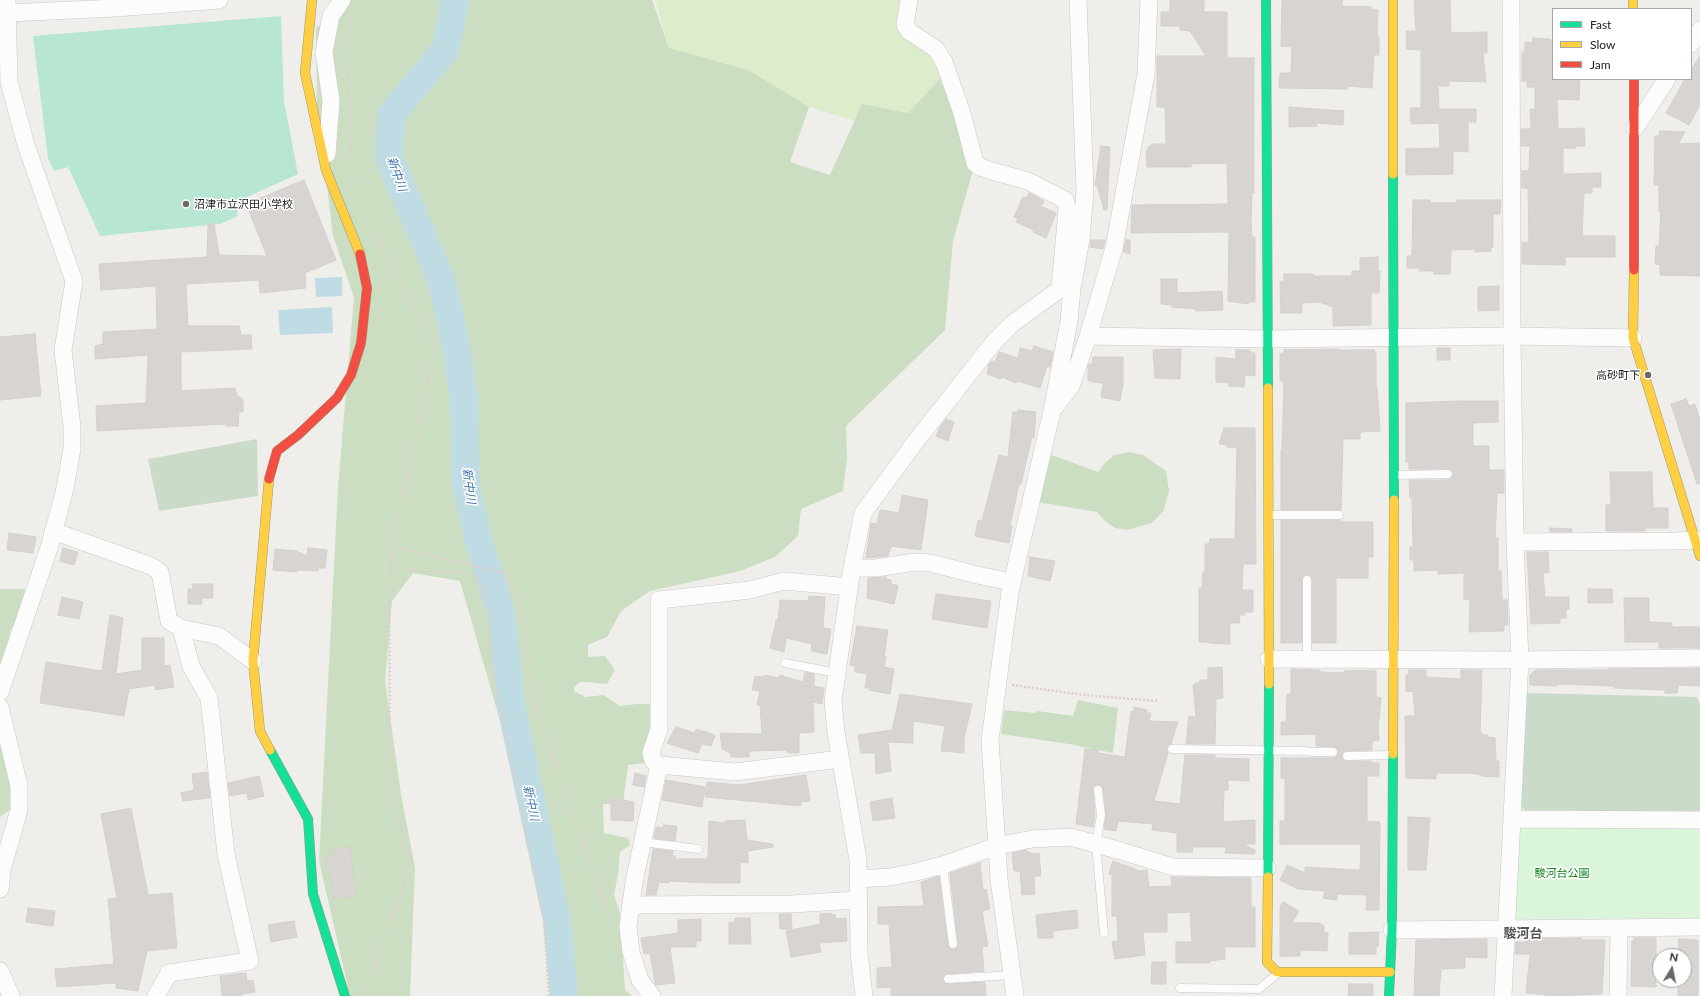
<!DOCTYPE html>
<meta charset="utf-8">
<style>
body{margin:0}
#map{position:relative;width:1700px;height:996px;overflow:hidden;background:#f0eeeb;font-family:Lato,sans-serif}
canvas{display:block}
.legend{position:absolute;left:1552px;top:8px;width:140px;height:72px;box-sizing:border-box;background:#fff;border:1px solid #a7a7a7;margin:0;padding:5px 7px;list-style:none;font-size:12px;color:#222}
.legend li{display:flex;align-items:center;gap:8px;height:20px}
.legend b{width:20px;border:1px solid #a7a7a7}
.north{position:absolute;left:1652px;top:948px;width:40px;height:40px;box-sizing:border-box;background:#fff;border:1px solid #a7a7a7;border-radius:50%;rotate:10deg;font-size:11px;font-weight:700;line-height:16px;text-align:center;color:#222}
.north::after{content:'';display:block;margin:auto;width:14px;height:18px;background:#6a6968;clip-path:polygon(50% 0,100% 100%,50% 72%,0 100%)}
</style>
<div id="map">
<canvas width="1700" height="996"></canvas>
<ul class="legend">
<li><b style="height:5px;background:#16e098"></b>Fast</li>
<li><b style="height:5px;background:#ffcf43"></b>Slow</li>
<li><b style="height:5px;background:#f24e42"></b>Jam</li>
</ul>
<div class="north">N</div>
</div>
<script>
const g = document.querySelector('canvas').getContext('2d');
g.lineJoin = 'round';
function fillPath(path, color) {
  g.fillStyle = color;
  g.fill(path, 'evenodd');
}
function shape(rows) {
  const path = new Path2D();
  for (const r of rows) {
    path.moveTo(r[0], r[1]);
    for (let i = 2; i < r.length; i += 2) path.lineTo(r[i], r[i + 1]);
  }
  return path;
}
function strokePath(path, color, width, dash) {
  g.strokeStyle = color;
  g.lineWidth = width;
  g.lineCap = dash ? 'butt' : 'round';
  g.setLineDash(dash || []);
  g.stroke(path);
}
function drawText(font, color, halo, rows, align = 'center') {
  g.font = font + ' Lato,"Noto Sans JP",sans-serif';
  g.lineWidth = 3;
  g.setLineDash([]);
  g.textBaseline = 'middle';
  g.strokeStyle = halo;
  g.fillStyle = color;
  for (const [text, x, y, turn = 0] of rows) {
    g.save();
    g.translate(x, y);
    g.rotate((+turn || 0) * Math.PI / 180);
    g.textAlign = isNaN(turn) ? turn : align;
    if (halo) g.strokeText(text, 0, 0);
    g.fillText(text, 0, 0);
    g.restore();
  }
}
fillPath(shape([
 [655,0,910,0,910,24,947,71,908,113,862,104,855,121,809,107,742,68,669,48]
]), '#ddeccb');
fillPath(shape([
 [333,0,652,0,669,48,748,70,809,107,790,162,830,175,862,104,908,113,947,71,975,163,953,241,945,330,846,426,847,458,843,491,801,509,798,536,775,557,740,571,650,591,621,611,607,637,588,645,588,657,605,656,615,670,607,684,588,682,580,682,574,687,574,691,585,697,604,695,620,706,637,704,650,704,662,712,645,763,628,765,623,804,603,804,604,833,628,838,630,845,620,852,618,874,614,895,620,913,625,990,632,996,554,996,530,826,460,581,413,573,392,601,385,681,401,794,415,868,410,996,350,996,319,861,338,487,354,297,333,236,317,105,316,28,331,16],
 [1129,452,1143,455,1166,471,1169,491,1164,510,1152,523,1127,530,1115,528,1105,521,1097,512,1037,502,1049,454,1098,472,1105,463,1114,455],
 [0,589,25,589,22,606,10,632,6,671,0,700],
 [1078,700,1118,708,1113,753,1069,744,1001,734,1004,710,1035,713,1038,711,1073,716],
 [0,707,18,781,12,808,0,817]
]), '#cbdec1');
fillPath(shape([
 [257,439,258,496,159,511,148,459],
 [1527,693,1697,697,1700,705,1700,813,1527,813,1520,804]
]), '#cadbca');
fillPath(shape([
 [1518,827,1700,829,1700,918,1516,919]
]), '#daf5da');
fillPath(shape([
 [281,16,284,101,298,174,236,202,238,216,220,224,100,236,68,167,54,171,48,158,33,36]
]), '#b7e6d2');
fillPath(shape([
 [342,277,342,296,316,297,315,278],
 [332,307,333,333,280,335,278,310]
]), '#bfdbe3');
strokePath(shape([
 [455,0,446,49,391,115,389,158,442,282,456,346,464,397,466,484,478,539,502,616,511,706,557,920,564,996]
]), '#bfdbe3', 28);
const building = shape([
 [1170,0,1204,0,1204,12,1227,12,1227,58,1254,58,1254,193,1252,193,1251,221,1252,237,1255,237,1255,302,1249,302,1248,304,1228,301,1229,232,1131,233,1132,205,1228,204,1227,163,1191,164,1191,167,1147,167,1146,151,1148,151,1148,147,1151,146,1152,144,1166,144,1165,107,1157,107,1157,56,1206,56,1190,31,1180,30,1180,26,1161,26,1161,12,1170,12,1170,0],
 [1282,0,1342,0,1342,6,1372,7,1372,10,1378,10,1377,38,1379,37,1379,55,1374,55,1372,88,1347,86,1347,89,1279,88,1280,73,1291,73,1292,47,1281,46,1282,0],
 [1414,0,1450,0,1451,33,1487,32,1487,53,1483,53,1486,82,1449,81,1449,86,1438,86,1439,109,1476,109,1476,122,1468,122,1468,152,1453,151,1453,174,1406,175,1406,149,1440,148,1439,123,1411,124,1410,108,1421,108,1421,50,1406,49,1407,31,1416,31,1414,0],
 [1533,38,1550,39,1549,40,1553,40,1553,79,1580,79,1579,100,1557,99,1558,129,1584,128,1585,146,1576,146,1576,148,1563,148,1563,174,1601,173,1601,187,1592,187,1592,193,1584,193,1582,236,1615,236,1615,257,1565,257,1565,265,1522,264,1522,242,1529,243,1528,188,1522,188,1522,171,1529,171,1530,146,1521,146,1521,129,1531,129,1530,109,1535,109,1535,87,1527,87,1527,81,1522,81,1522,52,1525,52,1525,42,1532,43,1533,38],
 [1700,56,1700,105,1689,125,1666,113,1685,79,1691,79,1691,70,1700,56],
 [1289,107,1344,111,1343,125,1316,123,1317,126,1289,127,1289,107],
 [1660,131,1685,132,1678,144,1700,143,1700,276,1660,275,1660,265,1655,264,1656,246,1659,246,1661,212,1659,212,1659,185,1654,185,1655,136,1659,136,1660,131],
 [1101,146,1110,147,1107,209,1104,210,1097,185,1095,185,1101,146],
 [304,180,336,260,305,273,306,288,260,293,259,280,186,284,188,326,239,326,241,335,251,335,252,349,181,352,181,391,235,388,237,396,243,399,243,412,239,412,238,426,226,426,226,424,97,431,96,406,146,403,148,355,95,359,95,346,103,344,103,332,157,329,156,286,101,290,99,264,207,257,208,224,214,224,219,255,267,256,246,204,304,180],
 [1029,193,1044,201,1041,206,1056,213,1046,238,1033,232,1034,230,1016,222,1018,219,1014,217,1023,197,1026,198,1029,193],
 [1413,200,1430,200,1430,203,1457,203,1457,200,1501,200,1500,214,1493,214,1493,247,1491,247,1491,251,1475,252,1475,249,1451,250,1450,274,1434,274,1434,271,1419,271,1419,268,1407,268,1407,256,1412,256,1413,200],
 [1091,240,1105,240,1103,249,1090,247,1091,240],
 [1126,240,1130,240,1130,254,1123,252,1126,240],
 [1378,257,1378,271,1380,271,1379,293,1371,293,1371,325,1333,326,1333,307,1319,302,1302,303,1302,313,1281,313,1280,282,1284,282,1284,274,1313,274,1314,276,1352,276,1352,271,1360,271,1360,258,1378,257],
 [1161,279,1177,279,1177,293,1222,291,1223,310,1196,311,1196,309,1172,307,1172,305,1161,304,1161,279],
 [1499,286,1499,310,1478,311,1478,287,1499,286],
 [35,334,41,396,0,400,0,337,35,334],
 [1034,346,1053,352,1050,367,1047,366,1040,388,1017,381,1016,383,1002,377,1001,379,987,374,989,364,992,361,995,362,999,352,1018,358,1020,348,1032,351,1034,346],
 [1437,348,1450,348,1450,360,1437,360,1437,348],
 [1181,349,1180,379,1155,378,1153,350,1181,349],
 [1339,349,1339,350,1374,350,1376,354,1376,387,1377,387,1380,431,1362,432,1360,433,1360,439,1343,439,1341,510,1281,510,1281,450,1282,450,1284,381,1280,381,1280,354,1284,354,1284,350,1339,349],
 [1236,350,1250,350,1251,353,1255,353,1255,376,1245,375,1244,387,1229,386,1229,383,1216,382,1216,357,1236,359,1236,350],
 [1093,357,1123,357,1123,384,1120,401,1101,397,1103,383,1092,382,1091,381,1088,380,1088,366,1089,364,1092,364,1093,357],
 [1686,399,1689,406,1695,404,1700,420,1700,484,1697,484,1671,404,1686,399],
 [1459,401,1498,401,1498,422,1473,423,1473,446,1489,446,1489,470,1504,470,1504,493,1497,493,1495,538,1498,538,1498,571,1501,571,1502,600,1507,600,1508,625,1504,625,1504,631,1469,632,1470,600,1464,599,1464,573,1438,574,1438,570,1414,571,1414,560,1410,560,1410,547,1413,547,1412,498,1410,498,1409,480,1448,480,1451,478,1453,474,1452,471,1448,469,1409,469,1409,462,1406,462,1406,403,1459,401],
 [1018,410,1036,412,1034,438,1032,437,1021,484,1019,484,1010,526,1012,526,1009,543,975,536,978,520,982,521,999,455,1008,457,1013,412,1018,412,1018,410],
 [946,419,954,422,948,441,936,436,940,427,946,419],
 [1224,428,1255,428,1256,564,1243,564,1242,590,1253,590,1253,612,1245,612,1245,615,1239,615,1240,623,1230,623,1230,644,1209,643,1210,642,1199,642,1199,588,1202,588,1203,572,1205,572,1205,544,1209,544,1210,539,1235,539,1237,448,1227,447,1227,445,1219,444,1224,428],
 [1610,472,1652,472,1653,508,1668,508,1668,528,1645,528,1645,531,1606,531,1606,505,1611,505,1610,472],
 [902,495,928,500,921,550,891,546,888,556,866,558,871,523,877,524,880,510,899,513,902,495],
 [1281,520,1340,520,1340,522,1373,522,1373,557,1368,557,1368,578,1336,578,1336,643,1312,643,1312,580,1310,575,1307,575,1302,577,1302,643,1281,643,1281,520],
 [1550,528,1572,529,1572,532,1550,532,1550,528],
 [9,533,36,537,33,553,7,550,9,533],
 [63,548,78,552,74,565,60,561,63,548],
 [308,548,327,550,325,568,318,568,318,571,297,570,297,572,273,570,275,549,296,551,307,556,308,548],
 [1527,552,1548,552,1549,572,1543,573,1545,597,1569,597,1569,609,1566,609,1566,618,1560,618,1560,623,1531,624,1527,552],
 [1030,557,1055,561,1050,581,1028,576,1030,557],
 [886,577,885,579,891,580,891,584,898,586,894,604,867,598,868,578,886,577],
 [192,584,213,584,213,598,201,598,202,604,188,604,188,589,193,589,192,584],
 [1588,589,1612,589,1613,603,1588,603,1588,589],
 [936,594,991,601,987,628,932,619,936,594],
 [809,596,825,597,823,628,831,629,827,654,811,651,812,644,786,638,784,652,770,648,773,632,774,632,776,620,778,620,780,600,808,601,809,596],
 [62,597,83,602,79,619,58,615,62,597],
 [1624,598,1649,598,1649,622,1672,623,1672,627,1700,627,1700,648,1659,648,1659,642,1625,642,1624,598],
 [110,615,123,618,116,674,142,670,142,638,164,638,164,666,170,665,174,687,155,690,155,685,129,689,124,716,40,703,46,662,102,671,110,615],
 [857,626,888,630,884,657,886,657,884,667,894,669,890,694,869,690,869,688,865,688,867,674,855,672,855,666,850,665,857,626],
 [1222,667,1223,698,1216,699,1215,744,1186,744,1189,716,1196,717,1193,685,1200,682,1200,680,1208,680,1208,668,1222,667],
 [1700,668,1700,686,1678,685,1677,693,1665,693,1665,690,1614,688,1614,686,1557,684,1557,686,1530,685,1530,675,1536,670,1607,670,1608,669,1700,668],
 [1291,669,1320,670,1320,672,1344,673,1344,671,1376,670,1376,697,1381,698,1378,728,1379,740,1372,741,1372,750,1346,751,1344,752,1342,756,1343,759,1347,761,1372,761,1372,763,1379,763,1379,776,1367,776,1367,821,1380,822,1379,910,1366,910,1367,895,1337,894,1337,900,1323,898,1325,891,1298,889,1280,880,1287,865,1305,873,1305,867,1360,870,1361,844,1280,844,1280,821,1285,821,1285,779,1281,778,1281,758,1333,758,1336,757,1338,752,1338,749,1333,747,1316,746,1316,734,1281,735,1281,722,1286,722,1287,694,1291,694,1291,669],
 [1409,670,1426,670,1426,677,1461,679,1461,670,1482,670,1480,733,1482,733,1482,735,1488,735,1488,737,1495,738,1496,761,1499,761,1499,777,1481,776,1482,775,1470,773,1436,773,1436,779,1406,778,1405,716,1415,716,1413,692,1406,691,1406,675,1409,674,1409,670],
 [805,672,814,674,814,686,824,688,822,704,813,702,814,732,799,733,799,753,788,753,787,750,749,751,749,757,731,757,730,753,722,749,720,733,762,734,760,705,757,705,760,691,752,690,755,676,764,677,765,675,779,678,780,675,803,682,805,672],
 [900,694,972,704,964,739,964,753,941,751,945,726,913,721,913,743,888,742,891,771,876,774,875,753,861,753,858,735,892,730,900,694],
 [1134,707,1147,710,1146,713,1151,713,1149,721,1178,722,1171,744,1167,747,1168,753,1154,801,1180,804,1185,755,1215,755,1215,758,1249,759,1249,781,1228,780,1228,790,1224,790,1223,822,1255,820,1255,844,1243,844,1255,850,1255,854,1225,853,1226,847,1193,847,1192,852,1177,852,1177,833,1152,830,1153,824,1118,821,1116,831,1104,829,1106,814,1103,789,1100,785,1095,785,1093,788,1095,815,1093,827,1076,824,1085,749,1098,750,1098,753,1125,757,1131,711,1134,711,1134,707],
 [676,727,695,733,696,729,715,735,711,746,702,744,698,753,667,743,676,727],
 [207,772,210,798,183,801,181,793,194,790,192,774,207,772],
 [635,773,646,776,644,787,633,785,635,773],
 [806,775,810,801,801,802,801,806,705,797,707,782,738,785,806,775],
 [259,776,264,796,248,800,247,793,230,796,228,783,259,776],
 [666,780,705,787,702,807,662,800,666,780],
 [611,798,634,802,633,821,611,820,611,798],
 [892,798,895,818,873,821,870,802,892,798],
 [131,808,148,895,172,893,177,948,147,951,138,991,116,988,116,983,57,987,55,969,114,964,108,899,117,898,101,814,131,808],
 [1408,817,1430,818,1426,870,1408,870,1408,817],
 [745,820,747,840,773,844,773,847,748,851,748,863,740,862,740,883,708,883,669,881,669,883,659,882,656,895,646,895,653,849,673,851,672,856,675,856,675,859,708,859,709,821,725,823,725,821,745,820],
 [664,825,677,826,675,841,654,838,656,827,663,828,664,825],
 [350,847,356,896,333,899,329,868,327,868,326,856,334,855,334,849,350,847],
 [1026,850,1026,852,1030,852,1030,854,1039,853,1041,876,1034,876,1035,894,1022,895,1020,871,1014,871,1012,853,1026,850],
 [1113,861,1140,871,1147,870,1149,887,1172,886,1171,877,1251,878,1251,907,1255,907,1255,947,1225,947,1225,959,1210,961,1209,963,1176,963,1176,942,1192,942,1190,912,1167,913,1167,932,1143,932,1145,955,1115,959,1112,942,1118,941,1117,916,1112,916,1112,875,1109,874,1113,861],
 [980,863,983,890,986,889,990,909,982,911,988,946,982,947,984,971,948,974,945,975,943,979,944,982,948,984,985,982,986,996,891,996,891,987,877,988,877,968,892,967,889,924,878,924,878,907,924,906,921,882,939,876,948,945,951,949,956,949,958,943,950,873,980,863],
 [1283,902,1299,911,1292,923,1319,923,1324,926,1324,933,1328,933,1327,951,1300,950,1300,956,1280,956,1280,907,1283,902],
 [28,908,55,911,53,926,26,922,28,908],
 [1077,910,1078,928,1053,931,1053,938,1038,938,1036,915,1077,910],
 [831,913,831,915,835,915,836,919,846,918,847,941,819,943,821,952,791,957,786,931,820,924,820,914,831,913],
 [779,914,791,914,792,929,780,929,779,914],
 [735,918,750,918,751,944,729,944,729,922,735,922,735,918],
 [701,919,701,941,696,941,696,947,670,947,675,983,656,985,655,983,650,953,644,954,641,938,678,933,678,920,701,919],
 [294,921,297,937,271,942,268,925,294,921],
 [1379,932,1378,947,1376,946,1376,954,1349,954,1349,933,1379,932],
 [1581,938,1581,940,1605,940,1602,994,1547,996,1547,995,1526,993,1530,954,1515,954,1516,942,1526,942,1526,939,1581,938],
 [1634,938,1656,938,1656,987,1631,986,1632,941,1634,941,1634,938],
 [1487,939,1487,958,1465,957,1465,968,1441,969,1439,996,1414,996,1416,940,1487,939],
 [1679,939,1698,940,1698,996,1678,996,1678,980,1684,980,1684,956,1678,956,1679,939],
 [1152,962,1166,962,1166,984,1151,984,1152,962],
 [246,973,247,981,253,980,255,992,242,994,242,996,222,996,220,976,246,973],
 [1349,984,1373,984,1373,996,1348,996,1349,984]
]);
fillPath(building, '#d7d4d2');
strokePath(building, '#d3d0cc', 1);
const lane = shape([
 [1395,475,1448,474],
 [1269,515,1339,515],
 [1307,659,1307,580],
 [785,663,837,673],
 [1172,749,1305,751,1313,752,1333,752],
 [1347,756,1392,755],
 [1098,790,1101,815,1096,844,1104,933],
 [642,842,698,849],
 [943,865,953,944],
 [948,979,1011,975],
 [1180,988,1259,989,1277,974]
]);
const street = shape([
 [909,0,905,25,910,32,936,49,944,62,962,113,975,163,980,167,992,171,1028,181,1065,200,1067,207,1066,221,1060,289],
 [8,13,116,8,219,0],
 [1691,44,1700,30],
 [1635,128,1667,79],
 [327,154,331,101,324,52,331,16,342,0],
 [1088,336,1268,339,1512,336,1633,338],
 [1054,408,1071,386,1088,336,1114,248,1146,74,1149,0],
 [53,531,151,566,160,572,169,621,181,628,219,636,253,661],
 [1515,542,1676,541,1695,540],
 [852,568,876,568,915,562,931,563,977,575,1012,582],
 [1269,659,1520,660,1700,658],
 [0,692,49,548,64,493,72,449,72,427,63,350,74,281,26,145,9,82,7,0],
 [0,707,19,786,19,810,2,870,0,889],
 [659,765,735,772,840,759],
 [1512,819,1700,820],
 [859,879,890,877,916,872,943,865,997,846,1032,839,1071,837,1121,851,1173,867,1267,868],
 [631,905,791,904,858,900],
 [1392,930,1700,927],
 [0,971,11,996],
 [156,996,169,973,250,961,226,854,209,698,191,666,181,628],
 [652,996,640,980,631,952,628,926,634,882,659,765,653,761,651,753,659,729,659,600,750,590,784,581,850,587],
 [864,996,859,953,858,860,836,732,833,701,852,568,863,513,916,441,994,342,1012,324,1060,289,1072,289],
 [1015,996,999,879,990,740,1010,592,1052,411,1069,321,1072,289,1081,239,1085,191,1078,0],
 [1503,996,1520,660,1515,542,1512,336,1511,0],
 [1618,996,1619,928]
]);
const fast = shape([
 [1266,0,1268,388],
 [1393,174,1394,500],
 [270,750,308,819,313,894,345,996],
 [1268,877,1269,684],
 [1389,996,1392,930,1393,754]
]);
const slow = shape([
 [312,0,305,73,326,170,360,254],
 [1393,0,1393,174],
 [1633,0,1633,9],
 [1634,270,1633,338,1700,556],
 [1268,388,1269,684],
 [269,479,253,661,260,731,270,750],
 [1393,754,1394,500],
 [1268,877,1267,962,1277,972,1390,972]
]);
const jam = shape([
 [1634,79,1634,270],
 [269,479,277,451,298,435,337,398,351,375,361,343,367,288,360,254]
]);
strokePath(lane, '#c9c8c7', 9);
strokePath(street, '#c9c8c7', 18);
strokePath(fast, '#999a82', 10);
strokePath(slow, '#999a82', 10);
strokePath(jam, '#999a82', 10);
strokePath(shape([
 [352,15,349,29,348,77,352,184],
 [392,546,509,574,525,627,533,702,612,923],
 [391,569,472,574,478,578,488,601,492,665,544,919,549,996],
 [1012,685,1084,695,1157,701],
 [364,995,403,889,408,864,390,782,389,583,391,569,392,546,421,416,435,344,372,231]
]), '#dccecd', 2.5, [2, 2]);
strokePath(lane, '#fdfcfc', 8);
strokePath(street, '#fdfcfc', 17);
strokePath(fast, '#16e098', 9);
strokePath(slow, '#ffcf43', 9);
strokePath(jam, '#f24e42', 9);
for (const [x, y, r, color] of [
 [186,204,4,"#6a6968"],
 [1648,375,4,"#6a6968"]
]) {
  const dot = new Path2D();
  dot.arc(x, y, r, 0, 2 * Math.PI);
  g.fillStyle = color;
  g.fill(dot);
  strokePath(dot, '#fff', 1.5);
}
drawText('11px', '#222', '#fff', [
 ["沼津市立沢田小学校",194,204],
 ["高砂町下",1640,375,"right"]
], 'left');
drawText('11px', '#0c8416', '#fff', [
 ["駿河台公園",1562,873]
]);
drawText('italic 12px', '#4a7aab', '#fff', [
 ["新中川",397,174,70],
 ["新中川",469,486,83],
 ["新中川",531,803,78]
]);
drawText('bold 13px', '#555', '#fff', [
 ["駿河台",1523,934]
]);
</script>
